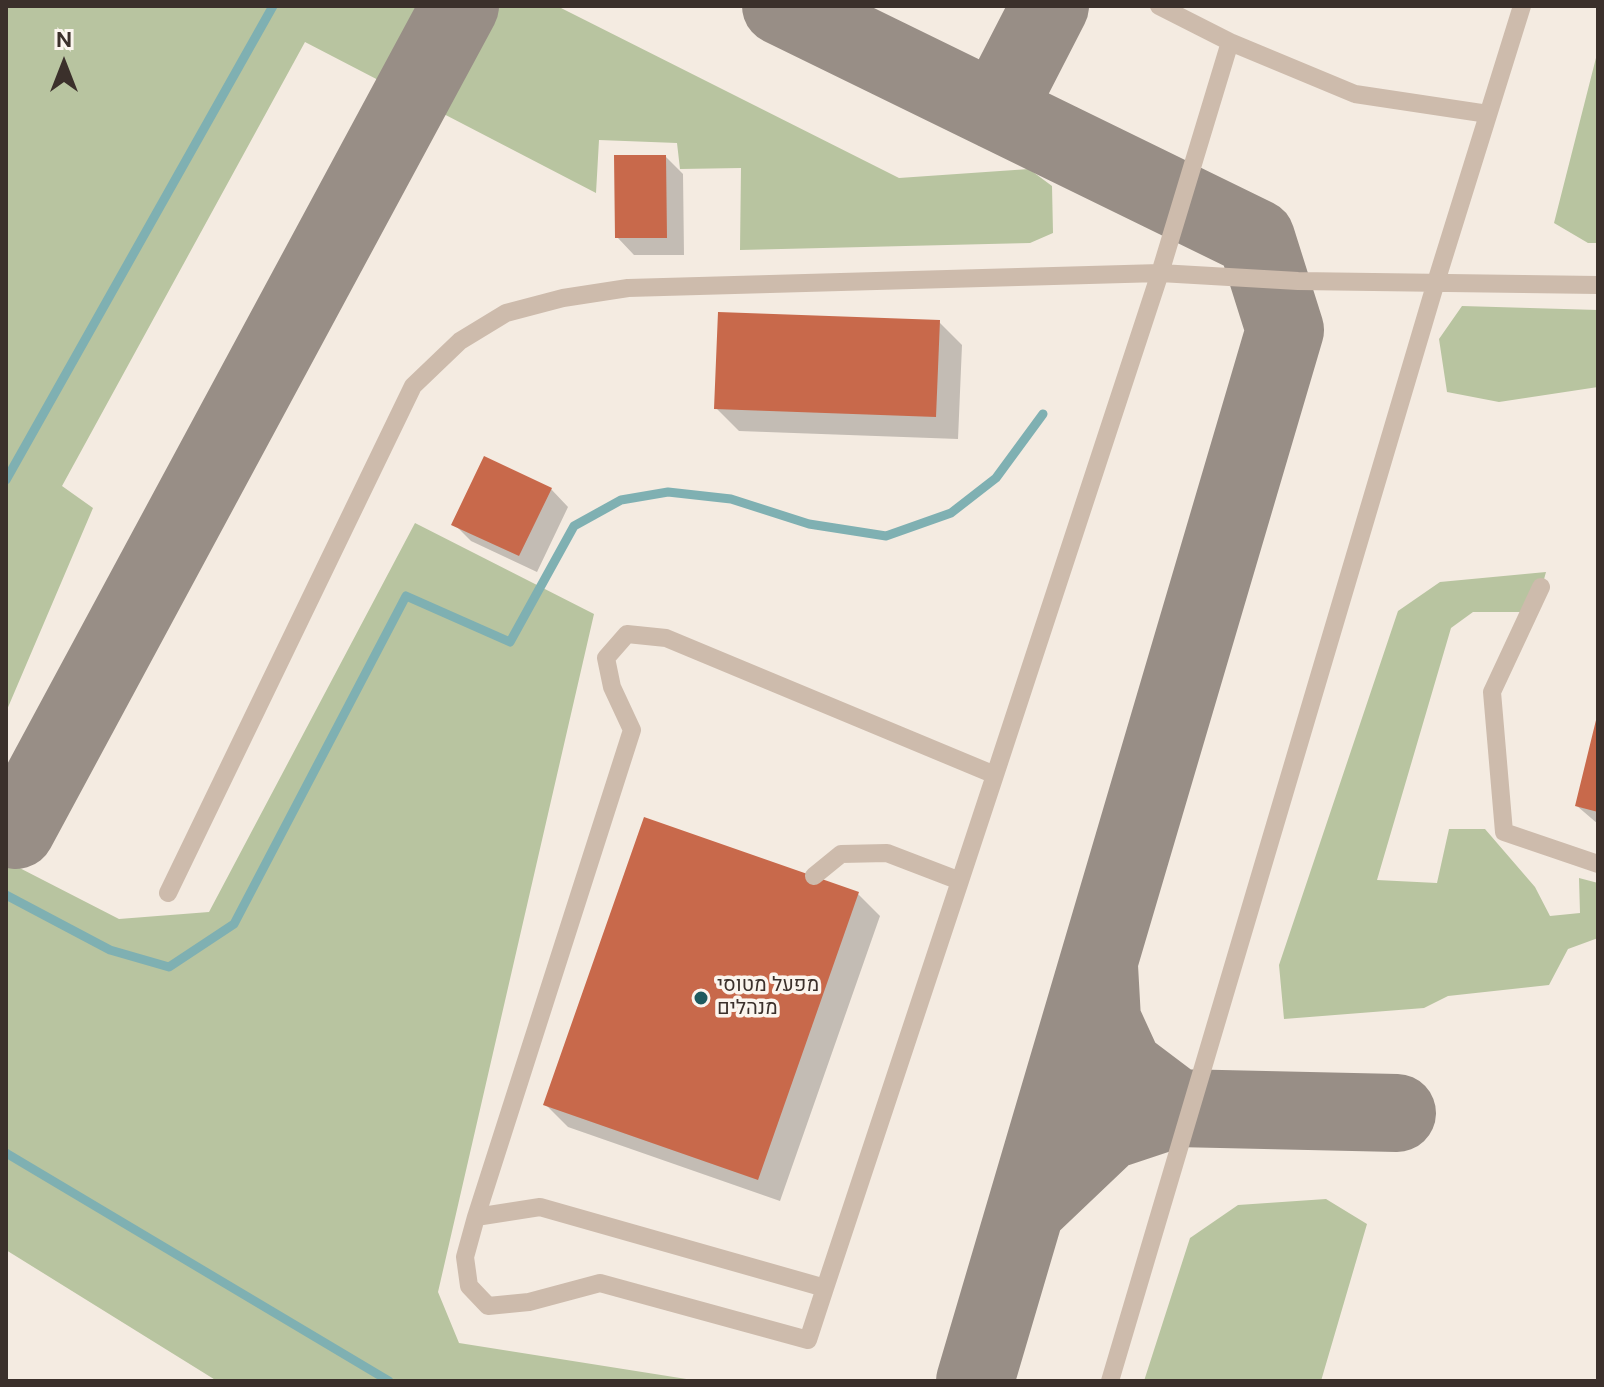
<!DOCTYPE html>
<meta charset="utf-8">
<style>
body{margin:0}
#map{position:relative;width:1604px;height:1387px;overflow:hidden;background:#f4ebe1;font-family:"DM Sans",sans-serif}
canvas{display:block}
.frame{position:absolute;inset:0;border:8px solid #3b302b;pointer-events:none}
.north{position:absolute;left:24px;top:24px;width:80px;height:80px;-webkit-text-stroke:6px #fbf5ee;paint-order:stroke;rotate:0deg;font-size:22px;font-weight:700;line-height:32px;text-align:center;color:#3b302b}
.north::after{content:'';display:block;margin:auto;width:28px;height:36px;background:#3b302b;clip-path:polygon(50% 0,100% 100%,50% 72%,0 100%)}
</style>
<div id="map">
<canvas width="1604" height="1387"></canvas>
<div class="frame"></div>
<div class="north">N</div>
</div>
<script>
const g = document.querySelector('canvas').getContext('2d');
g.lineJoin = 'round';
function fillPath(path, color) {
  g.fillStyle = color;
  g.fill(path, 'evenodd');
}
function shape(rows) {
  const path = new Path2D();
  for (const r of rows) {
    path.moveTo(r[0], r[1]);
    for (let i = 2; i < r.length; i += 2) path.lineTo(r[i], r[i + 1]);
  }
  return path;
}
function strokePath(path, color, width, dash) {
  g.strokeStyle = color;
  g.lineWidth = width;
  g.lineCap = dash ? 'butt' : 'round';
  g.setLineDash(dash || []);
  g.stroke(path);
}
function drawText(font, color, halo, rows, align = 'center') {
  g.font = font + ' "DM Sans",Heebo,sans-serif';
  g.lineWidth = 7;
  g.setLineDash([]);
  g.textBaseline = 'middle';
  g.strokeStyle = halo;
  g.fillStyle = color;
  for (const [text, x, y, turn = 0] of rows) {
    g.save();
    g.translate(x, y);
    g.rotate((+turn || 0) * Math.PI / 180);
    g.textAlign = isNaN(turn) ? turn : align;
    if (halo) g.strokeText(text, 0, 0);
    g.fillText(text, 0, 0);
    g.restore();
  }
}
fillPath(shape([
 [6,6,557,6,899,178,1029,169,1052,186,1053,233,1030,243,740,250,741,168,680,169,677,143,599,140,596,193,305,42,62,486,93,508,6,712],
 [1598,50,1598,243,1588,243,1554,223],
 [1462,306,1598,310,1598,387,1499,402,1447,392,1439,339],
 [415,523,594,614,438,1292,459,1343,699,1381,217,1381,6,1250,6,861,119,919,209,912],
 [1546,572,1535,612,1473,612,1451,628,1377,880,1437,883,1449,829,1485,829,1535,887,1550,916,1580,913,1579,878,1598,883,1598,938,1568,949,1549,985,1448,996,1424,1008,1284,1019,1279,965,1398,611,1440,582],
 [1326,1199,1367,1224,1321,1381,1144,1381,1190,1238,1238,1205]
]), '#b8c4a0');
fillPath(shape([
 [666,157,683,174,684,255,634,255,617,237],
 [939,322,962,345,958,439,739,431,716,408],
 [551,489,568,507,537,572,471,541,454,524],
 [1598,720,1598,824,1577,806],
 [858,894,880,916,780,1201,568,1127,545,1104]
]), '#0003');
strokePath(shape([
 [6,480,273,6],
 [6,895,110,950,169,967,234,924,406,596,510,642,574,526,621,500,668,492,731,499,809,524,886,536,951,513,996,478,1043,414],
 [6,1153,389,1381]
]), '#7fb0b2', 9);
strokePath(shape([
 [781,6,1256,238,1285,330,975,1381],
 [996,111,1050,6],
 [16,830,460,6],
 [1099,966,1102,1020,1124,1068,1177,1108,1397,1113],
 [1026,1209,1108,1131,1177,1108]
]), '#988e86', 78);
fillPath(shape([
 [614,155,666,155,667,238,615,238],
 [718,312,940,320,936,417,714,409],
 [484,456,552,488,519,556,451,525],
 [1597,716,1598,716,1598,812,1575,806],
 [644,817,859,892,758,1180,543,1105]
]), '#c8694b');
strokePath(shape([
 [1230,42,1355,94,1488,114],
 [1541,587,1492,692,1504,832,1598,864],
 [814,876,841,854,887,853,960,881],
 [168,893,413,386,460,341,506,313,563,298,628,288,1160,273,1298,281,1598,285],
 [476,1217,632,730,612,687,606,658,627,634,666,638,995,775],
 [825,1288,540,1207,476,1217,465,1257,469,1286,488,1306,529,1302,600,1283,808,1340,825,1288,960,881,995,775,1160,273,1230,42,1159,6],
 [1110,1381,1436,282,1522,6]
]), '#cdbbac', 18);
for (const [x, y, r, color] of [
 [701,998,8,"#1f5a5e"]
]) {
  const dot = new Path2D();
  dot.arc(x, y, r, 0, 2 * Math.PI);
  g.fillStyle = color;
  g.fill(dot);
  strokePath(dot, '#fbf5ee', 3);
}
drawText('20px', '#3b302b', '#fbf5ee', [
 ["מפעל מטוסי",717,986],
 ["מנהלים",717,1009]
], 'left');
</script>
